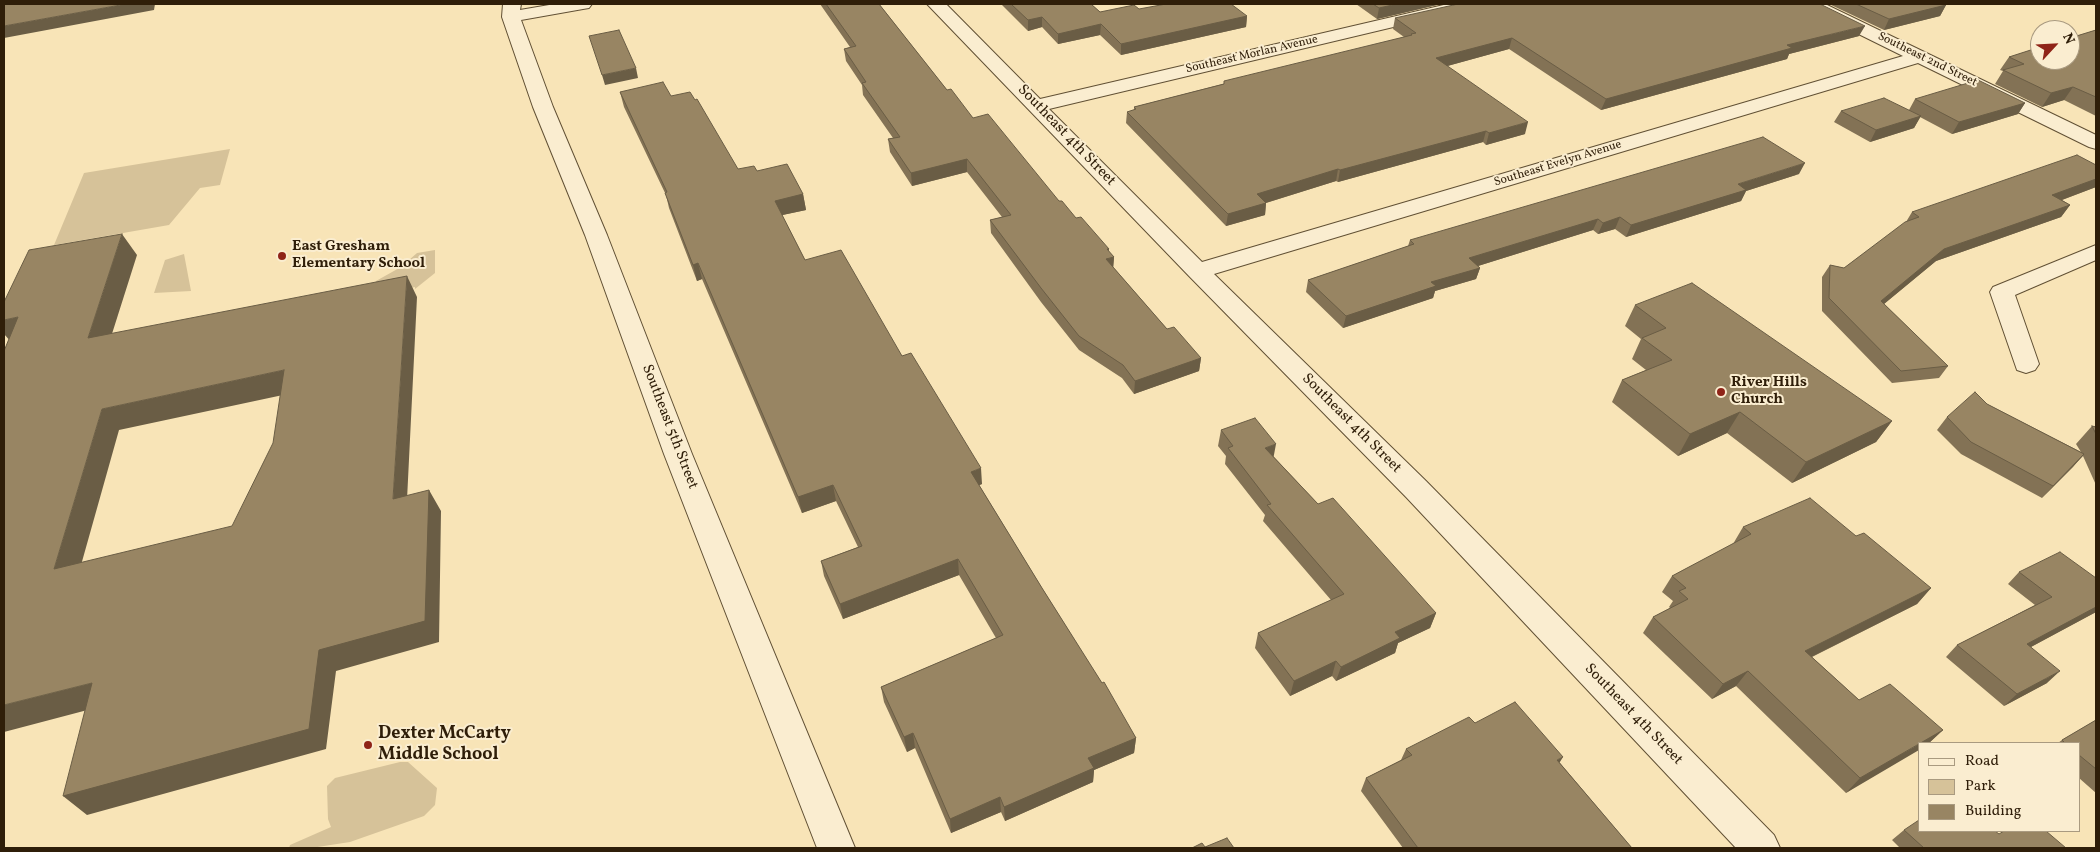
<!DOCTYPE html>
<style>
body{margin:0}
#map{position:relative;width:2100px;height:852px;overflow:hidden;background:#f8e4b7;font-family:Vollkorn,serif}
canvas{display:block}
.frame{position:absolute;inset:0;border:5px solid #2f1e09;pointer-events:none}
.legend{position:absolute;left:1918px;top:742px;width:162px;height:90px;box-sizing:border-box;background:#faedd0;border:1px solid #a99a80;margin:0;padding:6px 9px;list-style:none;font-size:15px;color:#2f1e09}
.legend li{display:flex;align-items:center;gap:10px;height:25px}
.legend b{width:25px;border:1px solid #a99a80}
.north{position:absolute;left:2030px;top:20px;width:50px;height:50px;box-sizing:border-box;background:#faedd0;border:1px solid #a99a80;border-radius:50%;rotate:65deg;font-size:14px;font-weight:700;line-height:20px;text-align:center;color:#2f1e09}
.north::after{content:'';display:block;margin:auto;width:18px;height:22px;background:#8f2418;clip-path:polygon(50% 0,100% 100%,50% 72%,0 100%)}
</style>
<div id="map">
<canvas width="2100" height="852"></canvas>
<div class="frame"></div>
<ul class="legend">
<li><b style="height:6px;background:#faedd0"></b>Road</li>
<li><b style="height:14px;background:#d6c299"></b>Park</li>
<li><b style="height:14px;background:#988563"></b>Building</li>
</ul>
<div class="north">N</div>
</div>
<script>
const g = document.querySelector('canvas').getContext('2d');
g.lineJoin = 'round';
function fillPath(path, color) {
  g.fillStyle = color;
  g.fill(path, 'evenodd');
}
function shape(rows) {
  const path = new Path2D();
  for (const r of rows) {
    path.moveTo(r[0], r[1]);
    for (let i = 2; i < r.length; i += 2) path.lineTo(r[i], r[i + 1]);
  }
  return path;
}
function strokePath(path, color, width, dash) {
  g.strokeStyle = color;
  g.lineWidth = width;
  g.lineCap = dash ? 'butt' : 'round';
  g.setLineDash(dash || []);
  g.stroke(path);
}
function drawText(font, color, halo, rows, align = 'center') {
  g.font = font + ' Vollkorn,serif';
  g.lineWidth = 4;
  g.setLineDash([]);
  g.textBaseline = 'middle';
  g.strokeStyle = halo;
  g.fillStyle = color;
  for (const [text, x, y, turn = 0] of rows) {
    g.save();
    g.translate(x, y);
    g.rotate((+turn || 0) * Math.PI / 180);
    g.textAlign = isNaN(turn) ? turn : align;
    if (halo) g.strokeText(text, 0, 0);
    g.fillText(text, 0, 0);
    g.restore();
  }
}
fillPath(shape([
 [230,149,220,185,200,188,169,225,54,245,84,173],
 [435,250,435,273,415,289,415,287,369,296,376,281,401,267,417,253],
 [184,254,191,291,154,293,165,260],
 [400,762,408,762,437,788,435,805,424,816,350,842,311,848,289,848,290,845,331,827,328,819,327,786,335,778]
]), '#d6c299');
const minor = shape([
 [503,4,521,4,520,10,555,4,592,4,589,8,583,9,521,20,553,107,607,235,692,454,855,848,817,848,664,454,585,235,533,107,502,17,503,4],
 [927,4,946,4,1040,99,1448,4,1478,4,1475,8,1469,9,1049,109,1202,262,1903,56,1806,8,1803,4,1825,4,2096,135,2096,149,2089,147,1918,63,1214,274,1426,481,1774,835,1780,848,1736,848,1406,497,1189,276,927,4],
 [2096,245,2096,260,2015,295,2039,364,2035,370,2026,373,2017,370,1990,292,1993,287,2096,245]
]);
strokePath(minor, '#615034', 2);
fillPath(minor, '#faedd0');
fillPath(shape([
 [820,4,879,4,947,90,973,118,1059,201,1109,252,1114,257,1113,267,1167,329,1201,358,1199,371,1134,394,1122,378,1079,350,1041,302,991,233,990,220,1002,217,967,172,912,186,890,152,888,139,893,138,863,95,862,85,846,61,844,49,850,47],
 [1001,4,1091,4,1100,12,1139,9,1247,16,1246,27,1121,55,1100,35,1058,44,1042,27,1028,31],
 [1356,4,1441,4,1377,19],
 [1829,4,1942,4,1946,5,1940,16,1884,30],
 [1395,18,1859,36,1789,54,1787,59,1601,110,1509,49,1447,66,1525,134,1486,145,1483,142,1338,182,1336,181,1266,203,1265,215,1226,226,1126,123,1127,112,1134,110,1134,107,1404,37,1393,29],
 [2096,30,2096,116,2064,100,2042,107,1995,84,2003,71,2000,70,2009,57],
 [620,92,671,96,738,169,757,171,803,194,806,210,782,215,805,260,902,356,982,484,979,485,1042,588,1136,738,1134,753,1094,770,1093,782,1005,821,1001,812,951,833,915,748,907,752,884,702,881,687,996,638,959,575,843,619,824,576,821,561,858,547,836,501,802,513,702,279,697,281,669,208,666,195,624,107],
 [1915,99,2025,103,2018,114,1952,134,1920,117,1914,128,1870,142,1834,122,1841,111,1909,110],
 [2096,165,2096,187,2062,200,2070,205,2061,217,1936,261,1884,304,1948,366,1939,378,1892,383,1822,311,1822,277,1830,265,1844,268,1906,222,1912,212],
 [1799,174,1746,191,1741,201,1626,237,1615,229,1598,234,1593,230,1478,266,1480,268,1476,279,1435,291,1433,298,1343,328,1306,292,1308,280,1408,246,1410,240],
 [1635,305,1892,421,1876,442,1792,483,1727,433,1678,456,1612,402,1622,380,1646,370,1632,359,1641,339,1625,326],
 [1987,404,2081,452,2076,444,2092,426,2096,427,2096,485,2083,456,2042,498,1961,454,1937,430,1947,417],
 [1221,430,1274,457,1318,504,1436,613,1430,628,1398,643,1395,653,1336,681,1332,676,1290,696,1255,648,1258,633,1331,600,1263,521,1265,515,1225,464,1226,456,1218,446],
 [1743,527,1856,536,1931,588,1917,604,1812,657,1859,700,1943,730,1929,743,1919,743,1846,793,1736,686,1712,699,1643,633,1653,617,1670,608,1669,607,1673,601,1662,592,1672,576,1733,544],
 [2019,572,2096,578,2096,612,2031,647,2047,683,2004,706,1946,657,1957,645,2035,605,2008,584],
 [2096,720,2096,793,2079,778,2079,743,2058,743,2062,740],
 [1475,723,1560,763,1632,848,1403,848,1361,791,1366,778,1401,760,1406,749],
 [1904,830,1999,834,2066,848,1900,848,1892,840]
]), '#837255');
fillPath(shape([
 [126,4,155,4,154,10,4,38,4,26],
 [1397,4,1441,4,1377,19,1379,8],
 [1946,5,1940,16,1884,30,1889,19],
 [1247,16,1246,27,1121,55,1121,44],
 [1042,17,1042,27,1028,31,1028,20],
 [1101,24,1100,35,1058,44,1058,34],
 [1865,26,1859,36,1789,54,1787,59,1601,110,1606,99,1787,45],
 [1512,38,1509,49,1433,70,1436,58],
 [636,68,638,78,605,85,602,75],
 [2073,87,2064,100,2042,107,2051,93],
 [2025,103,2018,114,1952,134,1959,122],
 [1921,116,1914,128,1870,142,1876,130],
 [1528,122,1525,134,1486,145,1489,133],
 [1486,131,1483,142,1338,182,1340,170],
 [967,159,967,172,912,186,911,173],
 [1805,163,1799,174,1746,191,1741,201,1626,237,1631,225,1738,184],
 [1338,169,1336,181,1259,205,1266,203,1265,215,1226,226,1228,214,1257,194],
 [2096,179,2096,187,2043,207,2052,195],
 [803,194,806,210,778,216,775,201],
 [2070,205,2061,217,1936,261,1873,313,1881,301,1944,249],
 [1620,217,1615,229,1598,234,1603,223],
 [1598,219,1593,230,1465,270,1469,258],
 [122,234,137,255,104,359,88,338],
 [1107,249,1109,249,1108,259,1114,257,1113,271,1106,273],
 [698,263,702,279,697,281,693,265],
 [1480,268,1476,279,1435,291,1433,298,1343,328,1346,316,1431,282],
 [407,276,417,297,406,520,393,499],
 [18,317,12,343,4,334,4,320],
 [1201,358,1199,371,1134,394,1135,381],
 [284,370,297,392,119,430,74,590,54,569,102,409],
 [1740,412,1727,433,1678,456,1690,434],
 [1892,421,1876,442,1792,483,1806,462],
 [1276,444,1273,460,1265,448],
 [2084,454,2073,467,2042,498,2053,486],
 [981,468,982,484,972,488,971,472],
 [833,485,836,501,802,513,798,497],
 [429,490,441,511,439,642,336,671,326,749,87,815,63,796,319,650],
 [958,559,959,575,843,619,840,604],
 [1931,588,1917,604,1793,666,1805,651],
 [2096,607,2096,612,2014,656,2027,644],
 [1436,613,1430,628,1398,643,1395,653,1336,681,1341,667,1395,632],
 [1336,661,1332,676,1290,696,1294,681],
 [1748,671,1736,686,1712,699,1723,684],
 [2060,671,2047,683,2004,706,2017,694],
 [92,683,114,703,4,732,4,705],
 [1943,730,1929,743,1920,743],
 [913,733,915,748,907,752,904,737],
 [1136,738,1134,753,1094,770,1093,782,1005,821,1004,807,1088,758],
 [1919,744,1919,750,1846,793,1860,778],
 [1563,757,1555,770,1557,760],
 [1000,797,1001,812,951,833,950,819]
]), '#6a5d45');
const building = shape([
 [4,4,126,4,4,26,4,4],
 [826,4,879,4,947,90,951,89,973,118,988,114,1059,201,1062,201,1076,218,1081,217,1109,249,1107,249,1114,257,1106,259,1167,329,1174,327,1201,358,1135,381,1123,365,1079,336,1041,288,990,220,1011,215,967,159,911,173,888,139,900,137,862,83,866,82,844,49,856,46,826,4],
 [1011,4,1091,4,1100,12,1134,5,1139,9,1166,4,1231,4,1247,16,1121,44,1101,24,1058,34,1042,17,1028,20,1011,4],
 [1373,4,1397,4,1379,8,1373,4],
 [1458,4,1820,4,1865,26,1787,45,1792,48,1606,99,1512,38,1436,58,1528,122,1489,133,1486,131,1340,170,1338,169,1257,194,1266,203,1228,214,1127,112,1136,109,1134,107,1224,84,1224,81,1412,35,1411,34,1416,33,1395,18,1458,4],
 [1856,4,1942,4,1946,5,1889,19,1856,4],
 [619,30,636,68,602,75,589,36,619,30],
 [2096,30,2096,97,2073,87,2051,93,2003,70,2024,64,2009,57,2040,47,2040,60,2070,60,2070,38,2096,30],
 [1978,80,2025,103,1959,122,1915,99,1978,80],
 [663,82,671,96,690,92,695,100,697,99,738,169,754,166,757,171,787,164,803,194,775,201,805,260,841,250,902,356,911,353,981,468,971,472,1042,588,1102,683,1104,682,1136,738,1088,758,1094,768,1004,807,1000,797,950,819,913,733,904,737,881,687,1003,635,958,559,840,604,821,561,862,546,833,485,798,497,698,263,693,265,665,193,667,192,620,92,663,82],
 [1884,98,1921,116,1876,130,1841,111,1884,98],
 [1763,137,1805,163,1738,184,1746,190,1631,225,1620,217,1603,223,1598,219,1469,258,1480,268,1431,282,1436,286,1346,316,1308,280,1414,244,1410,240,1763,137],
 [2077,155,2096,165,2096,179,2052,195,2070,205,1944,249,1881,301,1948,366,1901,371,1829,298,1830,265,1844,268,1905,222,1919,217,1912,212,2077,155],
 [122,234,88,338,407,276,393,499,429,490,425,621,319,650,309,729,63,796,92,683,4,705,4,351,18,317,4,320,4,302,29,250,122,234],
 [284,370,273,443,232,526,54,569,102,409,284,370],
 [1692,283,1892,421,1806,462,1740,412,1690,434,1622,380,1672,360,1642,338,1666,328,1635,305,1692,283],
 [1975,392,1987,404,2084,454,2053,486,1971,442,1947,417,1975,392],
 [1255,418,1276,444,1265,448,1318,504,1333,498,1436,613,1395,632,1400,638,1341,667,1336,661,1294,681,1258,633,1344,594,1267,505,1271,504,1228,448,1233,446,1221,430,1255,418],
 [2092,426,2096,427,2096,434,2092,426],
 [1810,498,1856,536,1864,533,1931,588,1805,651,1859,700,1890,684,1943,730,1860,778,1748,671,1723,684,1653,617,1688,599,1679,591,1686,588,1672,576,1751,534,1743,527,1810,498],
 [2060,552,2096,578,2096,607,2027,644,2060,671,2017,694,1957,645,2052,597,2019,572,2060,552],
 [1515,702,1563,757,1557,760,1632,848,1418,848,1366,778,1412,755,1406,749,1469,717,1475,723,1515,702],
 [2096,720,2096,769,2079,755,2079,743,2065,743,2062,740,2096,720],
 [1919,820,1919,831,1995,831,1999,834,2004,831,2046,831,2066,848,1924,848,1904,830,1919,820],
 [1227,838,1234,848,1192,848,1202,843,1205,847,1227,838]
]);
fillPath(building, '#988563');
strokePath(building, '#6a5d45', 1);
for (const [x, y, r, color] of [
 [282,256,5,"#8f2418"],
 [1721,392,5,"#8f2418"],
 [368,745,5,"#8f2418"]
]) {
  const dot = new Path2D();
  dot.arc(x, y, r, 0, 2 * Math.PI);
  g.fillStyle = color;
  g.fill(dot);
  strokePath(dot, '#faedd0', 2);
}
drawText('12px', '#2f1e09', '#faedd0', [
 ["Southeast Morlan Avenue",1252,55,-13],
 ["Southeast 2nd Street",1927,60,26],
 ["Southeast Evelyn Avenue",1558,164,-17]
]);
drawText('15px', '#2f1e09', '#faedd0', [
 ["Southeast 4th Street",1066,136,46],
 ["Southeast 4th Street",1351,424,45],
 ["Southeast 5th Street",669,427,69],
 ["Southeast 4th Street",1633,715,46]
]);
drawText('bold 15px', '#2f1e09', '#faedd0', [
 ["East Gresham",292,247],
 ["Elementary School",292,264],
 ["River Hills",1731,383],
 ["Church",1731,400]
], 'left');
drawText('bold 18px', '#2f1e09', '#faedd0', [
 ["Dexter McCarty",378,735],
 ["Middle School",378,756]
], 'left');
</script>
